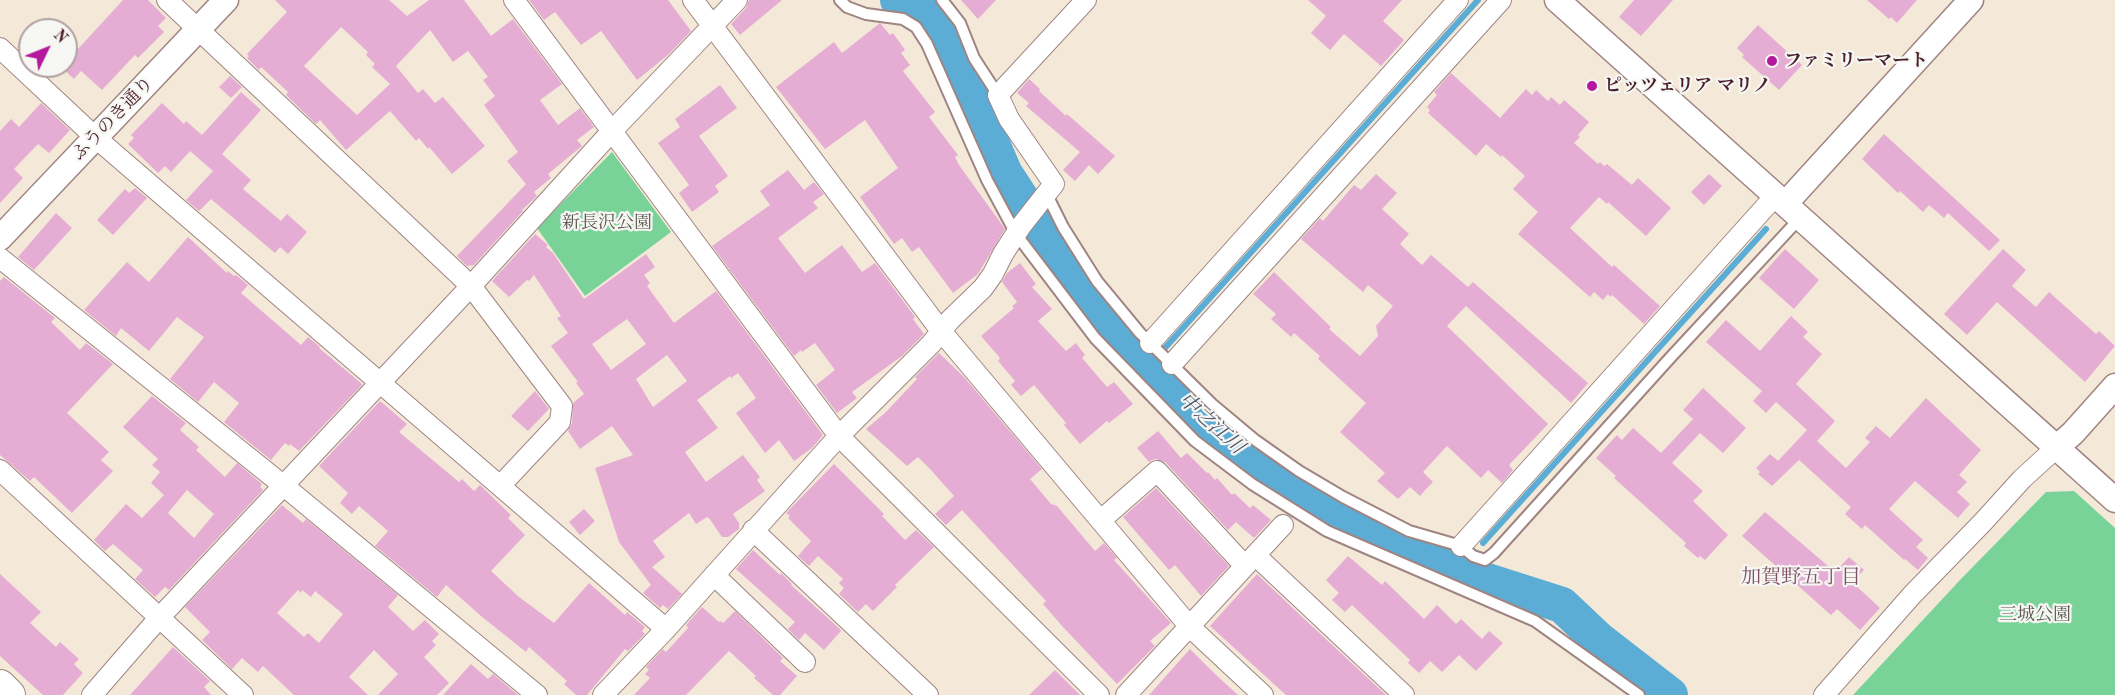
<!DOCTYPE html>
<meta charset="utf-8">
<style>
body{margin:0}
#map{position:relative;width:2115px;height:695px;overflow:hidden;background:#f4e9d8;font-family:"Old Standard TT",serif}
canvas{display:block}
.north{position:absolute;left:18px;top:18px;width:60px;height:60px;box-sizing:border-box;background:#f6f6f2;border:2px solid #b1a0a2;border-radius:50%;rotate:47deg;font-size:16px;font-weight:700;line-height:24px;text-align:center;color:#4a1f2b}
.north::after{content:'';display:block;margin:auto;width:21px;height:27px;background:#b5179e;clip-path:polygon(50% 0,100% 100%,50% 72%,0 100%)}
</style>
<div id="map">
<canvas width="2115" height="695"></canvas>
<div class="north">N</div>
</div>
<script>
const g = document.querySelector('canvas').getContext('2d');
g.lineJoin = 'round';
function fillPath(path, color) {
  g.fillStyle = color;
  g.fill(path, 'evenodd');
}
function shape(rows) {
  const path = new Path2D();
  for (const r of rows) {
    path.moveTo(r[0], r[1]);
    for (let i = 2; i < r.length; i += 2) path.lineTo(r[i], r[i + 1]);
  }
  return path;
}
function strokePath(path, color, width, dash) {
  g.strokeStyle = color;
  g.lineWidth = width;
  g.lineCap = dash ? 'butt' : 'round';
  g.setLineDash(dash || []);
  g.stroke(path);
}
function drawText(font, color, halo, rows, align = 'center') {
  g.font = font + ' "Old Standard TT","Noto Serif JP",serif';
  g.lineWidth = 4.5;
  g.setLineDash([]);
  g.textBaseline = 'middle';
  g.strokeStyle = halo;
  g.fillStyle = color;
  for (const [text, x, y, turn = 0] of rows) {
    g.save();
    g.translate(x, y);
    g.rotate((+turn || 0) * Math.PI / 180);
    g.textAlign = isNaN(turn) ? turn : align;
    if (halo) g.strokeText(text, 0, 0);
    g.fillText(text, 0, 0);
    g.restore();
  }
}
fillPath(shape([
 [612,152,671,232,585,296,537,228],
 [2074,491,2115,528,2115,695,1853,695,1960,580,2046,492]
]), '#79d399');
strokePath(shape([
 [1164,349,1478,0],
 [1483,543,1766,229],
 [1459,571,1461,568]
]), '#5badd6', 6);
strokePath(shape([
 [898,0,913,1,927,8,940,22,1005,174,1086,297,1195,414,1238,451,1353,525,1468,575,1562,605,1599,640,1670,695]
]), '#5badd6', 36);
fillPath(shape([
 [123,0,148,0,166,18,158,26,164,32,138,58,135,55,102,90,81,71,74,79,61,67,66,66,66,62],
 [275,0,389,0,407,16,429,0,464,0,491,36,513,19,562,84,540,100,558,125,580,108,594,127,577,140,582,146,548,174,551,178,534,192,537,196,522,210,523,211,474,265,467,266,457,256,526,184,507,161,518,152,484,105,495,96,483,80,488,77,468,51,453,62,430,30,396,66,418,93,423,89,435,103,443,97,485,146,452,174,429,147,428,149,419,138,416,141,390,111,346,150,320,120,316,124,286,95,288,92,261,67,259,70,247,58,249,56,247,54,287,12],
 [341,27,368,52,366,55,375,64,372,67,390,84,357,115,304,66],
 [529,0,668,0,691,31,668,55,637,80,601,31,581,45,555,12,544,20],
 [749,0,782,0,740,35,731,24,746,8],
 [961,0,996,0,978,19],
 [1308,0,1402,0,1383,21,1404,40,1381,66,1344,34,1330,50,1311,33,1326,16],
 [1634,0,1673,0,1641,36,1619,17],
 [1867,0,1917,0,1897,23,1891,17,1889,19],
 [880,23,890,35,893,33,905,50,901,53,910,65,903,71,935,112,929,117,958,155,955,157,959,165,1005,229,978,274,953,293,919,247,912,252,902,238,894,244,860,197,898,168,865,120,825,149,776,87,834,42,842,53],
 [1758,25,1802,65,1779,90,1742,57,1744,55,1737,48],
 [1451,73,1500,118,1526,89,1532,95,1536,90,1548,101,1551,97,1560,105,1564,100,1589,122,1578,135,1580,137,1574,143,1598,164,1600,162,1604,166,1607,164,1632,185,1638,178,1671,208,1646,236,1608,202,1607,204,1599,197,1570,228,1612,267,1614,265,1660,306,1644,324,1612,295,1610,297,1608,294,1603,300,1594,292,1590,297,1518,234,1538,212,1513,189,1525,176,1502,155,1501,157,1486,144,1476,156,1428,113,1430,110,1427,107,1437,95,1434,92],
 [230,76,242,87,231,98,219,87],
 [1029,79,1040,89,1039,91,1066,116,1067,114,1115,156,1098,174,1089,165,1075,181,1063,170,1080,152,1026,106,1029,103,1017,93],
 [720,85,737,108,699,136,728,176,715,186,719,192,692,212,679,193,689,185,658,143,680,127,675,119],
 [241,92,261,110,222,154,251,180,243,189,281,221,287,214,307,232,288,254,280,247,275,253,211,199,199,211,186,200,213,171,190,151,171,172,165,166,158,173,128,144,134,138,131,135,162,103,184,124,186,121,202,135],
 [41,103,70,130,49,153,38,144,14,169,23,178,0,203,0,131,11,119,19,127],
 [1884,134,2000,240,1989,251,1948,213,1944,218,1929,205,1923,212,1900,191,1898,193,1862,159],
 [788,170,804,190,814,182,824,194,813,202,818,208,778,238,805,273,842,245,862,272,875,263,915,317,913,319,924,334,902,356,852,392,857,398,837,413,816,385,835,370,815,343,802,352,801,350,794,356,712,246,770,205,760,191],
 [1376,174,1397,193,1382,209,1409,234,1400,244,1422,265,1431,255,1468,287,1473,282,1588,383,1571,403,1466,306,1447,326,1548,424,1509,465,1513,470,1502,483,1488,470,1481,478,1447,446,1423,472,1433,482,1427,488,1420,496,1410,487,1398,499,1377,481,1385,473,1340,432,1366,403,1318,359,1320,356,1294,333,1291,337,1271,319,1276,314,1253,294,1274,272,1331,327,1329,329,1360,356,1378,336,1376,326,1393,306,1368,285,1363,292,1301,239,1320,218,1323,221,1354,185,1361,190],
 [1709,174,1722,186,1704,205,1691,192],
 [135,188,147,198,113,235,97,220,125,189,129,193],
 [56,213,72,228,34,270,18,257],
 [535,234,548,245,546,247,553,253,584,299,646,254,655,267,644,275,650,283,647,286,674,323,716,291,823,435,812,448,794,461,779,440,765,453,736,413,756,398,738,373,731,378,730,376,697,400,718,428,685,452,706,482,743,455,760,477,757,480,765,491,733,514,739,523,739,529,728,537,722,537,709,518,707,517,696,524,689,513,653,541,665,557,652,567,682,594,668,609,663,605,660,608,643,593,651,585,619,542,595,468,633,455,612,426,580,449,568,431,572,423,573,403,584,394,576,383,578,382,551,346,568,333,557,318,561,316,534,275,529,281,527,280,509,297,492,281],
 [627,319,646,344,611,370,592,344],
 [667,355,687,381,653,407,636,379],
 [188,237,227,273,228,271,234,276,236,275,248,285,241,293,301,345,308,337,320,347,319,348,361,383,362,385,299,451,290,444,289,446,285,443,271,460,224,422,239,403,214,382,198,402,170,379,204,337,177,317,149,351,121,328,116,336,84,310,127,262,149,282],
 [1785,249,1819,280,1794,309,1759,278],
 [2003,249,2026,270,2012,286,2036,307,2049,292,2096,334,2099,331,2115,346,2085,382,1997,302,1967,335,1944,314],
 [1020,263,1036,284,1032,287,1052,309,1038,321,1066,351,1076,343,1085,355,1082,358,1107,387,1114,382,1133,404,1109,423,1107,421,1080,444,1064,425,1066,423,1034,385,1021,396,1011,385,1015,381,998,361,1000,358,981,336,1014,308,1012,306,1017,302,1002,282,1007,273],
 [4,277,55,318,51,322,80,350,86,343,113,364,67,413,109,452,101,460,113,471,72,513,34,477,30,481,0,455,0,281],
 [1791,316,1808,332,1803,337,1822,354,1796,384,1835,421,1817,441,1846,468,1870,442,1865,438,1876,426,1890,438,1926,398,1981,450,1959,475,1967,482,1957,492,1970,504,1958,518,1915,481,1889,509,1923,540,1916,547,1928,558,1918,570,1905,559,1904,560,1865,525,1862,529,1845,514,1851,507,1799,460,1772,486,1758,474,1760,472,1756,468,1770,454,1778,461,1807,430,1776,402,1766,413,1753,401,1762,391,1706,342,1726,320,1760,351],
 [939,353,964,377,1042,469,1030,479,1051,504,1057,506,1095,551,1104,543,1117,558,1114,560,1171,623,1150,641,1155,646,1117,684,1063,627,1043,604,1046,601,962,510,946,525,935,514,954,496,930,469,918,457,907,466,866,429,886,412,917,379,915,377],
 [1703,388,1746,428,1723,453,1700,433,1672,463,1703,491,1693,501,1728,535,1705,560,1700,556,1698,558,1684,546,1686,543,1614,478,1616,476,1596,458,1617,435,1622,440,1633,428,1661,453,1693,419,1683,410],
 [535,391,549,409,528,431,511,416],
 [152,396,186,423,180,430,199,447,196,450,225,477,237,463,262,484,260,487,263,490,169,590,165,587,155,597,135,579,143,570,113,544,105,551,94,540,126,504,142,518,164,495,151,483,160,472,152,465,158,459,123,427],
 [187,490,214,514,194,538,168,513],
 [380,401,407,424,399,432,459,482,462,479,474,491,480,485,511,515,508,518,525,535,491,571,519,597,554,623,589,583,625,615,627,612,645,627,642,631,645,634,628,651,625,649,587,695,576,695,564,684,567,681,529,647,526,652,481,616,446,585,437,597,375,546,388,531,359,506,352,514,340,503,348,493,319,466],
 [1158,431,1181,458,1187,453,1207,473,1208,472,1215,480,1217,478,1232,495,1234,493,1250,508,1253,505,1271,520,1254,538,1236,522,1228,530,1165,462,1155,459,1149,462,1137,448],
 [834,464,884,514,882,516,905,540,916,530,934,547,895,585,897,587,873,611,866,604,858,612,839,594,844,588,839,583,843,579,818,556,809,566,798,556,811,541,788,518,790,516,786,513],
 [1156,488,1229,566,1201,596,1175,565,1169,570,1123,517],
 [282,505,303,523,306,519,398,595,388,607,413,631,425,620,439,634,432,641,436,645,424,657,449,683,437,695,378,695,398,674,374,650,349,677,368,695,294,695,263,666,258,672,242,658,232,669,202,640,210,632,185,607],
 [298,590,301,593,302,590,311,597,315,591,343,614,319,643,308,633,304,637,277,613],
 [584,509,595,521,580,535,569,522],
 [1765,512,1835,572,1849,557,1864,570,1852,582,1880,608,1860,630,1837,609,1831,615,1742,536],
 [753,550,780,575,781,573,792,584,791,585,840,629,841,631,824,650,805,633,799,640,788,629,795,622,736,569],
 [1348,556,1382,585,1385,581,1424,619,1437,605,1456,624,1461,619,1482,639,1489,631,1503,643,1476,671,1459,655,1442,672,1430,661,1419,673,1408,663,1410,660,1352,605,1345,612,1332,600,1339,593,1326,580],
 [0,574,41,612,30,623,56,647,60,642,79,659,74,664,83,673,63,695,43,695,0,656],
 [1257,574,1299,614,1386,695,1286,695,1210,626],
 [702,607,719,622,720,621,723,623,735,611,783,658,780,661,797,676,780,695,773,695,754,678,756,676,729,651,686,695,634,695,650,678,645,674,649,670,646,667,663,649,666,652,688,628,686,625],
 [173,647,210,681,204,687,211,695,130,695],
 [1190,649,1215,674,1238,695,1149,695],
 [471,664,488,679,493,674,518,695,443,695],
 [1055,670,1080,695,1029,695]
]), '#e5add3');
const service = shape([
 [840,0,847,7,866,14,903,19,916,27,927,44,987,180,1016,234,1095,338,1195,441,1252,484,1327,531,1535,621,1639,695],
 [942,0,960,23,974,58,998,95],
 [1046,193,1063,227,1097,281,1140,333,1212,404,1255,440,1299,471,1343,497,1409,531,1461,546,1473,556,1485,560,1494,553,1670,358,1801,217]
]);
const minor = shape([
 [167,0,471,286,562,406,560,422,500,486],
 [514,0,839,436,1099,695],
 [693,0,941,331,1190,627,1263,695],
 [0,48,96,138,666,629],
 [0,258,284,486,537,695],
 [1150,343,1458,0],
 [1172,364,1501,0],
 [0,470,243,695],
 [1101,520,1157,471,1245,566],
 [753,530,928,695],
 [1461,546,1776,195],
 [1255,555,1404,695],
 [714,575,805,662],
 [92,695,159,618,471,286,612,131,737,0],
 [603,695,666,629,839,436,931,344,950,320,983,288,993,274,1003,254,1021,226,1054,184,1009,119,998,95,1086,0],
 [1126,695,1283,525],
 [1824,695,1912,595,1983,522,2022,479,2057,447]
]);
const tertiary = shape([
 [1557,0,1785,204],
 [1971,0,1785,204,2115,500],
 [0,238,226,0],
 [2057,447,2073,433,2115,386]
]);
const primary = shape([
 [0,686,9,695]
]);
strokePath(service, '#9f8482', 14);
strokePath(minor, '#9f8482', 22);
strokePath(tertiary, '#9f8482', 27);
strokePath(primary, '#9f8482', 34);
strokePath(service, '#fff', 10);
strokePath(minor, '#fff', 20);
strokePath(tertiary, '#fff', 24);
strokePath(primary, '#fff', 32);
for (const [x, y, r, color] of [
 [1772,61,6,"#b5179e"],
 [1592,86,6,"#b5179e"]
]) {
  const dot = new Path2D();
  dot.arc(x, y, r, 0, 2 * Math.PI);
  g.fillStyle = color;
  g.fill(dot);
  strokePath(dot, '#f6f6f2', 2);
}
drawText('bold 18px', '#4a1f2b', '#f6f6f2', [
 ["ファミリーマート",1784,61],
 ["ピッツェリア マリノ",1604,86]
], 'left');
drawText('18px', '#4a1f2b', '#f6f6f2', [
 ["ふうのき通り",113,119,-46]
]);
drawText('18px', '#58554c', '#f6f6f2', [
 ["新長沢公園",607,223],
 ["三城公園",2035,615]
]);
drawText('italic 20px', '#51586f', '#f6f6f2', [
 ["中之江川",1211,424,42]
]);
drawText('20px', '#805166', '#f6f6f2', [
 ["加賀野五丁目",1801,578]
]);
</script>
